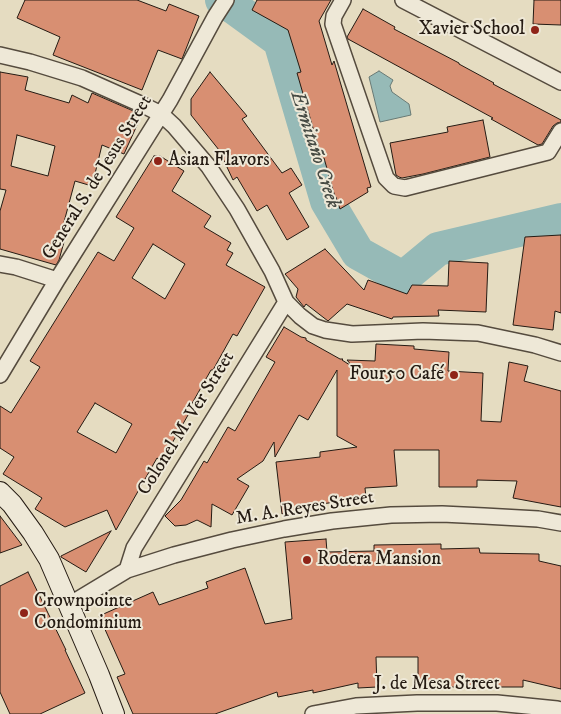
<!DOCTYPE html>
<meta charset="utf-8">
<style>
body{margin:0}
canvas{display:block;background:#e5dcc1}
</style>
<canvas width="561" height="714"></canvas>
<script>
const g = document.querySelector('canvas').getContext('2d');
g.lineJoin = 'round';
function fillPath(path, color) {
  g.fillStyle = color;
  g.fill(path, 'evenodd');
}
function shape(rows) {
  const path = new Path2D();
  for (const r of rows) {
    path.moveTo(r[0], r[1]);
    for (let i = 2; i < r.length; i += 2) path.lineTo(r[i], r[i + 1]);
  }
  return path;
}
function strokePath(path, color, width, dash) {
  g.strokeStyle = color;
  g.lineWidth = width;
  g.lineCap = dash ? 'butt' : 'round';
  g.setLineDash(dash || []);
  g.stroke(path);
}
function drawText(font, color, halo, rows, align = 'center') {
  g.font = font + ' "IM FELL DW Pica",serif';
  g.lineWidth = 4;
  g.setLineDash([]);
  g.textBaseline = 'middle';
  g.strokeStyle = halo;
  g.fillStyle = color;
  for (const [text, x, y, turn = 0] of rows) {
    g.save();
    g.translate(x, y);
    g.rotate((+turn || 0) * Math.PI / 180);
    g.textAlign = isNaN(turn) ? turn : align;
    if (halo) g.strokeText(text, 0, 0);
    g.fillText(text, 0, 0);
    g.restore();
  }
}
const water = shape([
 [379,71,393,80,390,86,392,92,409,104,411,115,380,122,369,77,379,71]
]);
fillPath(water, '#96bab7');
strokePath(water, '#697a75', 1);
strokePath(shape([
 [222,0,236,9,280,41,327,201,358,253,403,278,438,249,561,220]
]), '#96bab7', 34);
const building = shape([
 [25,0,137,0,166,11,169,4,199,16,182,59,158,50,142,90,53,55,60,37,17,18,25,0],
 [257,0,331,0,319,21,332,65,334,61,371,187,367,188,368,192,340,209,336,197,335,197,324,158,322,159,297,73,301,72,288,30,252,10,257,0],
 [534,0,561,0,561,25,533,24,534,0],
 [363,9,395,27,394,29,459,63,459,64,494,83,493,84,561,120,561,122,557,123,553,126,542,144,538,145,491,119,493,118,348,39,347,37,363,9],
 [0,72,28,77,25,90,69,103,72,95,88,103,92,93,138,113,138,123,124,154,102,145,92,186,75,181,64,222,69,224,59,260,56,265,0,249,0,211,6,190,0,189,0,72],
 [17,135,55,146,48,176,11,166,17,135],
 [210,72,247,116,242,119,282,173,291,168,302,185,289,193,309,227,287,240,267,205,257,211,237,177,233,180,219,150,191,115,191,99,210,72],
 [483,120,490,157,423,174,402,178,399,177,396,175,390,143,448,132,447,127,483,120],
 [154,156,160,156,184,171,172,191,211,216,204,227,231,243,227,250,233,253,226,265,265,287,237,336,233,334,213,370,211,370,190,407,192,408,162,461,157,458,116,530,107,510,65,527,35,509,42,498,3,474,14,457,0,448,0,406,11,413,40,367,30,361,98,252,114,261,134,228,116,217,154,156],
 [153,244,185,264,165,299,132,278,153,244],
 [95,403,132,424,116,453,77,432,95,403],
 [561,235,561,313,555,311,553,330,513,325,525,237,561,235],
 [325,249,364,290,368,280,407,294,412,285,448,286,449,261,488,263,486,312,438,310,439,316,393,317,392,319,347,304,328,321,306,304,304,307,296,297,298,289,285,274,325,249],
 [284,327,301,337,306,338,306,340,340,359,343,359,342,360,353,367,347,360,375,361,376,344,414,346,414,349,449,352,448,371,483,373,481,421,501,422,509,362,528,366,524,381,561,391,561,507,513,498,517,481,477,480,477,487,439,487,439,450,394,450,397,486,365,488,366,498,321,504,322,509,282,514,276,462,320,457,320,452,357,447,337,436,337,370,308,420,299,415,275,457,274,442,263,461,237,479,249,486,232,515,212,504,211,527,197,520,186,525,175,526,165,516,181,500,204,461,207,463,228,427,235,431,275,362,266,357,284,327],
 [0,516,22,545,0,553,0,516],
 [111,531,86,572,61,557,61,556,111,531],
 [326,539,327,552,374,551,374,545,441,544,441,549,479,548,480,553,539,554,539,561,561,566,561,689,523,680,523,687,418,687,418,657,376,657,377,687,358,688,358,683,313,693,313,690,278,697,277,692,215,714,133,714,117,677,125,674,99,616,153,592,159,605,208,588,206,582,245,568,265,624,292,619,285,542,326,539],
 [28,572,66,650,65,650,85,693,40,714,10,714,0,692,0,586,28,572]
]);
fillPath(building, '#d88f72');
strokePath(building, '#251b13', 1);
const street = shape([
 [343,0,334,16,333,24,386,178,394,186,405,188,548,152,561,131],
 [403,0,561,82],
 [0,55,30,62,82,78,145,106,161,114,174,126,209,167,237,209,272,271,286,302,300,316,313,326,325,330,352,334,423,331,478,333,535,345,561,353],
 [0,264,16,267,57,280],
 [0,375,57,280,170,100,215,17,226,0],
 [127,570,134,548,286,302],
 [69,605,127,570,174,555,232,540,284,529,332,521,391,515,442,514,484,516,538,519,561,523],
 [313,714,356,706,417,703,497,703,557,709,561,710]
]);
const secondary = shape([
 [0,492,12,504,33,533,49,559,99,675,114,714]
]);
strokePath(street, '#554b3e', 18);
strokePath(secondary, '#251b13', 22);
strokePath(street, '#eee8d7', 15);
strokePath(secondary, '#eee8d7', 20);
for (const [x, y, r, color] of [
 [535,30,5,"#8f2418"],
 [158,161,5,"#8f2418"],
 [454,375,5,"#8f2418"],
 [307,560,5,"#8f2418"],
 [24,613,5,"#8f2418"]
]) {
  const dot = new Path2D();
  dot.arc(x, y, r, 0, 2 * Math.PI);
  g.fillStyle = color;
  g.fill(dot);
  strokePath(dot, '#eee8d7', 2);
}
drawText('19px', '#251b13', '#eee8d7', [
 ["Xavier School",525,30,"right"],
 ["Asian Flavors",168,161],
 ["Four50 Café",444,375,"right"],
 ["Rodera Mansion",317,560],
 ["Crownpointe",34,602],
 ["Condominium",34,624]
], 'left');
drawText('19px', '#251b13', '#eee8d7', [
 ["General S. de Jesus Street",98,178,-58],
 ["Colonel M. Ver Street",187,424,-58],
 ["M. A. Reyes Street",305,509,-9],
 ["J. de Mesa Street",437,685]
]);
drawText('italic 20px', '#474b44', '#eee8d7', [
 ["Ermitaño Creek",314,150,72]
]);
</script>
